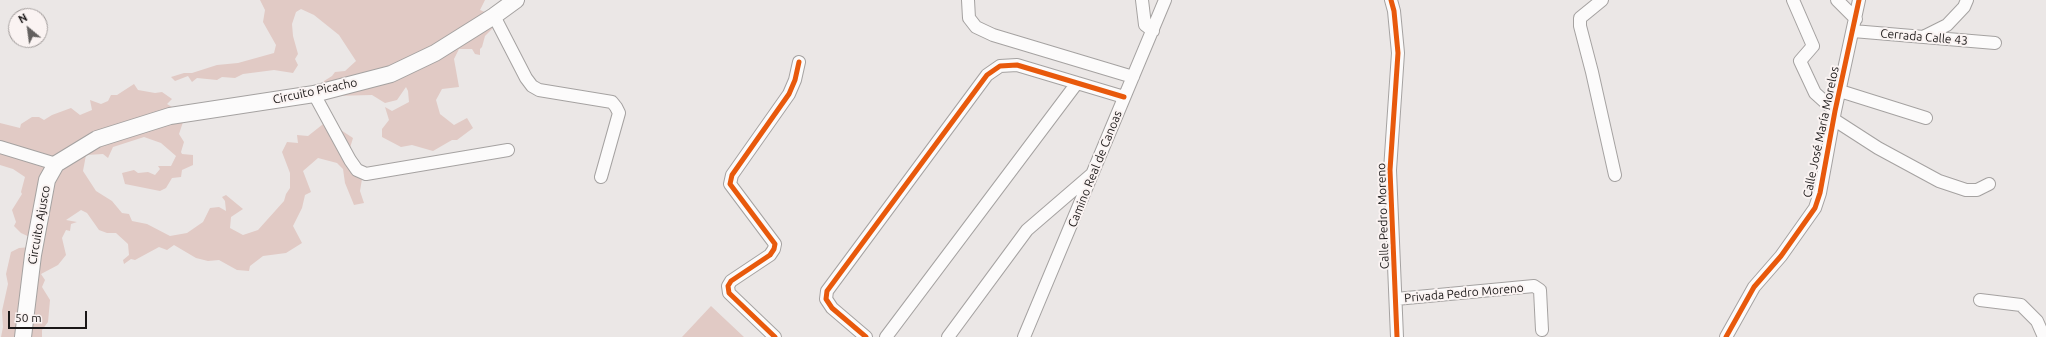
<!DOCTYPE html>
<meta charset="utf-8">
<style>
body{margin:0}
#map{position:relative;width:2046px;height:337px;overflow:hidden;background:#ebe7e6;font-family:Ubuntu,sans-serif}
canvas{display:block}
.north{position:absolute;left:8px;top:8px;width:40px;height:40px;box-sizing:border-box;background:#faf3f2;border:1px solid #a09b9a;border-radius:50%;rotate:331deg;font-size:11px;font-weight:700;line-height:16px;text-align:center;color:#1a1717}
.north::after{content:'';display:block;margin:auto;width:14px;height:18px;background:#63605f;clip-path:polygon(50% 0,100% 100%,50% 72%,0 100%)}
.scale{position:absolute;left:8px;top:311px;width:79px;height:18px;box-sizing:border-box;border:2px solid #1a1717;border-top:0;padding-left:5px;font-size:12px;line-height:14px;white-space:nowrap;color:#1a1717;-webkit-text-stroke:3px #faf3f2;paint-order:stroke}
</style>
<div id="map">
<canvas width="2046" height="337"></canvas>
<div class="north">N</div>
<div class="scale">50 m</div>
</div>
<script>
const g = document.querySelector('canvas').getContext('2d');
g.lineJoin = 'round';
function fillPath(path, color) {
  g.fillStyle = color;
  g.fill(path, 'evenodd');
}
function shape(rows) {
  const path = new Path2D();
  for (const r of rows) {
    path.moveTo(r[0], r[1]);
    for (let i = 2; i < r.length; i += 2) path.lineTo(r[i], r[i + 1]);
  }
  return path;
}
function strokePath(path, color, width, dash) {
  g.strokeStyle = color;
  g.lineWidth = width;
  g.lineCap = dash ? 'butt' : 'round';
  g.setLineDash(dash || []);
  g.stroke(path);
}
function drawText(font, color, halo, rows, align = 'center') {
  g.font = font + ' Ubuntu,sans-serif';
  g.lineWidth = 4;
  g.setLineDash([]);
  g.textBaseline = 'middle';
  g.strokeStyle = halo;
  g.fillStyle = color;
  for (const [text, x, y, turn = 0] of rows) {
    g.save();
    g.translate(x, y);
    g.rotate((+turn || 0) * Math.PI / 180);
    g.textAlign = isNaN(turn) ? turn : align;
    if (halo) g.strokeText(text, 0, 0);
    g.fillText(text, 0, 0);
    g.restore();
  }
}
fillPath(shape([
 [260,0,485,0,480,10,492,15,493,28,485,36,482,47,480,49,480,55,475,54,472,49,459,49,454,59,459,87,442,89,436,100,440,114,454,125,467,118,473,128,457,140,452,140,433,151,412,145,401,147,382,137,382,129,389,120,385,107,392,111,409,102,408,91,406,87,397,100,385,103,372,95,332,96,323,86,324,81,332,76,335,72,345,71,356,61,339,35,314,15,301,9,296,12,292,24,293,36,298,54,295,59,298,65,293,73,274,70,243,74,235,78,222,77,217,80,197,78,192,82,188,76,175,81,171,77,184,73,192,73,217,65,238,63,274,53,276,45,263,22,265,10],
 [134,84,138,90,155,93,162,92,172,99,167,104,180,112,183,122,179,134,184,142,181,152,182,154,193,155,193,165,182,170,181,177,172,178,166,188,160,191,125,184,122,173,134,170,138,173,148,172,155,175,160,169,158,166,171,166,176,156,161,143,144,137,113,147,108,158,103,154,86,155,83,171,96,191,112,201,122,213,129,214,132,221,147,224,170,236,187,233,203,222,210,208,219,207,226,211,225,201,222,197,226,195,243,209,231,217,230,228,243,235,258,230,284,201,286,194,290,188,290,173,282,152,287,142,298,143,297,135,308,136,327,121,353,138,349,151,362,179,360,191,364,203,354,205,345,183,343,169,337,163,318,158,303,171,311,192,305,195,302,208,293,226,302,243,286,253,263,256,250,266,249,271,237,270,219,260,208,261,196,258,174,245,167,250,159,247,135,260,131,259,124,264,123,260,129,255,128,244,116,233,107,233,99,230,87,213,81,210,66,220,77,222,71,224,70,231,66,230,62,238,66,255,58,265,41,274,45,280,42,287,50,300,48,322,42,330,42,337,1,337,3,327,2,311,8,284,6,274,11,252,19,248,31,247,36,240,21,233,14,226,16,222,12,210,22,194,21,192,25,177,13,169,0,165,0,123,20,128,21,124,32,117,39,117,44,120,52,115,71,108,80,115,92,110,90,100,101,104,108,101,111,95,117,95],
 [711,306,744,337,682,337]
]), '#e1cac5');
const minor = shape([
 [968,0,969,18,976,27,993,35,1133,77],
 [1142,0,1145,25,1153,31],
 [1391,0,1394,11,1398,53,1390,170,1397,337],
 [1602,0,1580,18,1580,26,1592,72,1615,175],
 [1793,0,1813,46,1800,61,1815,93,1835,111],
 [1837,0,1856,19],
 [494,16,526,78,532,86,539,90,612,102,616,107,619,113,601,177],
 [1853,31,1995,43],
 [1925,36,1947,25,1964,7,1967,0],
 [1840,91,1926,118],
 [314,94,350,160,357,170,366,174,508,150],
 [1833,119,1878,148,1939,181,1966,190,1977,190,1989,184],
 [0,147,56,164],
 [1396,299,1534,286,1540,290,1542,330],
 [1980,300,2021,305,2037,321,2044,337],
 [775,337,729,293,728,286,731,281,770,255,774,249,775,244,730,184,732,175,789,94,795,80,799,62],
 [866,337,832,308,826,299,827,291,987,75,1000,66,1017,65,1124,97],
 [886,337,1077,83],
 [948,337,1027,230,1092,174],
 [1024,337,1165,0],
 [1726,337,1754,287,1781,256,1815,208,1820,193,1835,111,1859,0]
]);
const major = shape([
 [23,337,33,255,47,180,56,164,97,139,170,116,314,94,391,74,435,53,494,16,516,0]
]);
strokePath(minor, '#a5a2a1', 14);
strokePath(major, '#a5a2a1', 18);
strokePath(minor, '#fcfbfb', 12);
strokePath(major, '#fcfbfb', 16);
strokePath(shape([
 [1391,0,1394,11,1398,53,1390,170,1397,337],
 [775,337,729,293,728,286,731,281,770,255,774,249,775,244,730,184,732,175,789,94,795,80,799,62],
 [866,337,832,308,826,299,827,291,987,75,1000,66,1017,65,1124,97],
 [1726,337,1754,287,1781,256,1815,208,1820,193,1835,111,1859,0]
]), '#e8590c', 5);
drawText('12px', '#1a1717', '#faf3f2', [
 ["Cerrada Calle 43",1924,37,5],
 ["Circuito Picacho",315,91,-12],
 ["Calle José María Morelos",1821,132,-78],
 ["Camino Real de Canoas",1095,169,-68],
 ["Calle Pedro Moreno",1383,216,-92],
 ["Circuito Ajusco",39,225,-80],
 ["Privada Pedro Moreno",1464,293,-5]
]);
</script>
